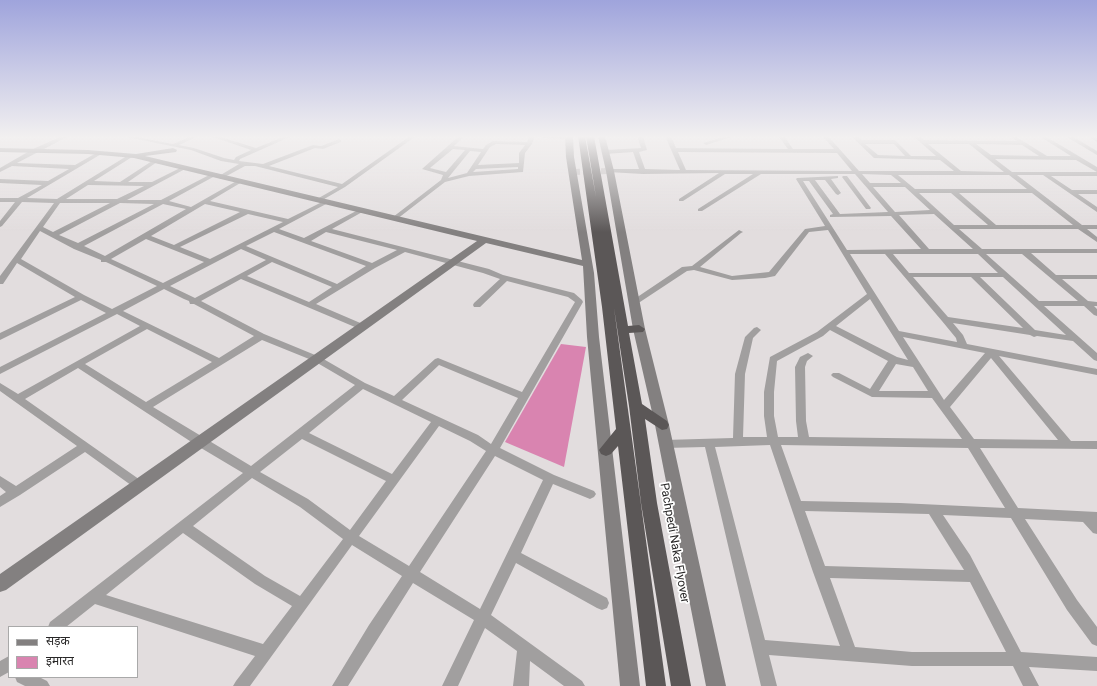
<!DOCTYPE html>
<meta charset="utf-8">
<style>
body{margin:0}
#map{position:relative;width:1097px;height:686px;overflow:hidden;background:#e2ddde;font-family:Roboto,"Noto Sans Devanagari",sans-serif}
canvas{display:block}
.legend{position:absolute;left:8px;top:626px;width:130px;height:52px;box-sizing:border-box;background:#fff;border:1px solid #a9a9a9;margin:0;padding:5px 7px;list-style:none;font-size:12px;color:#282727}
.legend li{display:flex;align-items:center;gap:8px;height:20px}
.legend b{width:20px;border:1px solid #a9a9a9}
</style>
<div id="map">
<canvas width="1097" height="686"></canvas>
<ul class="legend">
<li><b style="height:5px;background:#838080"></b>सड़क</li>
<li><b style="height:11px;background:#d984b0"></b>इमारत</li>
</ul>
</div>
<script>
const g = document.querySelector('canvas').getContext('2d');
g.lineJoin = 'round';
function fillPath(path, color) {
  g.fillStyle = color;
  g.fill(path, 'evenodd');
}
function shape(rows) {
  const path = new Path2D();
  for (const r of rows) {
    path.moveTo(r[0], r[1]);
    for (let i = 2; i < r.length; i += 2) path.lineTo(r[i], r[i + 1]);
  }
  return path;
}
function strokePath(path, color, width, dash) {
  g.strokeStyle = color;
  g.lineWidth = width;
  g.lineCap = dash ? 'butt' : 'round';
  g.setLineDash(dash || []);
  g.stroke(path);
}
function drawText(font, color, halo, rows, align = 'center') {
  g.font = font + ' Roboto,sans-serif';
  g.lineWidth = 3.5;
  g.setLineDash([]);
  g.textBaseline = 'middle';
  g.strokeStyle = halo;
  g.fillStyle = color;
  for (const [text, x, y, turn = 0] of rows) {
    g.save();
    g.translate(x, y);
    g.rotate((+turn || 0) * Math.PI / 180);
    g.textAlign = isNaN(turn) ? turn : align;
    if (halo) g.strokeText(text, 0, 0);
    g.fillText(text, 0, 0);
    g.restore();
  }
}
fillPath(shape([
 [561,344,586,347,564,467,505,442]
]), '#d984b0');
strokePath(shape([
 [574,172,610,171]
]), '#bdb9b9', 6, [6, 3]);
fillPath(shape([
 [62,136,69,136,17,163,75,165,98,152,103,153,27,198,57,199,130,154,132,155,132,157,94,181,120,182,155,159,157,160,157,162,128,182,152,182,182,167,187,168,127,200,161,200,213,173,216,175,215,176,169,201,191,207,240,179,242,180,242,182,210,201,288,219,324,201,328,201,328,203,279,229,304,238,362,208,365,210,364,211,332,229,489,269,503,275,574,293,582,300,583,302,500,448,554,475,594,491,596,494,594,497,590,499,553,484,521,553,607,598,609,603,607,608,602,610,597,608,516,563,491,615,582,681,585,686,564,686,530,661,529,686,513,686,517,651,485,628,458,686,442,686,474,620,413,583,348,686,332,686,369,625,402,576,352,545,250,686,233,686,236,681,255,656,95,604,66,627,48,627,50,622,243,473,196,445,78,368,25,399,143,482,145,485,143,488,139,490,135,488,85,452,20,495,0,507,0,496,6,492,0,487,0,476,16,486,77,446,0,391,0,383,18,394,140,326,117,314,0,374,0,367,106,313,81,300,0,340,0,333,75,297,17,263,3,284,0,284,0,276,54,203,22,202,2,226,0,227,0,221,15,202,0,202,0,198,18,198,42,185,0,183,0,179,48,181,69,169,12,166,0,172,0,168,33,149,62,136],
 [88,185,144,186,117,199,66,199,88,185],
 [60,203,110,203,53,232,43,227,60,203],
 [120,203,154,204,78,243,59,235,120,203],
 [163,204,186,209,105,256,84,246,163,204],
 [205,204,240,212,174,245,151,236,205,204],
 [248,214,283,222,210,259,180,247,248,214],
 [40,231,74,249,101,260,101,262,106,262,157,286,112,309,84,295,21,259,40,231],
 [274,232,366,266,337,284,246,246,274,232],
 [326,232,397,250,372,263,311,241,326,232],
 [146,239,204,262,163,283,111,259,146,239],
 [241,249,266,260,195,298,170,286,241,249],
 [405,252,483,273,500,279,474,303,473,305,474,307,480,307,507,281,568,297,575,302,522,392,438,358,435,359,394,396,365,383,320,357,264,334,201,301,241,279,362,330,365,329,366,327,365,325,316,304,375,268,405,252],
 [272,262,332,287,309,302,247,276,272,262],
 [164,289,184,299,189,301,190,304,194,304,254,336,219,358,123,311,164,289],
 [147,329,212,362,146,402,85,364,147,329],
 [262,340,314,361,355,385,251,466,153,407,262,340],
 [439,365,518,398,491,444,478,435,402,400,439,365],
 [363,389,431,422,392,474,309,433,363,389],
 [439,426,470,441,486,451,409,566,359,536,439,426],
 [302,439,386,481,350,530,308,499,260,472,302,439],
 [495,456,543,480,480,609,420,572,495,456],
 [252,478,300,507,343,539,300,596,265,576,193,526,252,478],
 [183,533,255,584,292,606,263,644,106,595,183,533],
 [121,136,132,136,173,144,192,136,199,136,179,145,194,148,224,158,234,160,236,157,251,150,210,136,218,136,256,148,285,136,292,136,240,159,239,161,263,164,313,145,321,146,339,139,341,140,341,142,323,149,315,148,269,166,342,184,410,136,416,136,345,187,319,202,316,200,317,199,338,187,255,166,245,166,221,179,219,178,219,176,239,164,221,161,191,150,121,136],
 [459,136,465,136,454,146,483,149,486,145,493,141,527,142,529,136,535,136,532,144,525,153,523,172,469,176,445,182,397,219,393,219,393,217,441,180,443,175,422,169,459,136],
 [496,144,525,145,519,153,519,163,478,165,490,147,496,144],
 [453,149,465,150,446,172,430,168,453,149],
 [470,151,481,152,467,173,448,178,470,151],
 [518,167,518,169,473,172,476,169,518,167],
 [539,136,571,136,572,137,569,139,542,138,539,136],
 [637,136,643,136,647,150,639,152,645,169,680,170,665,136,671,136,676,148,788,149,778,136,784,136,793,149,834,149,822,136,828,136,859,171,954,171,940,160,874,158,851,136,857,136,862,140,895,140,911,156,936,156,913,136,919,136,924,140,1017,141,1009,136,1015,136,1047,156,1071,156,1039,136,1045,136,1097,167,1097,172,1076,160,995,159,1012,172,1097,172,1097,176,1051,176,1072,190,1097,190,1097,194,1078,194,1097,207,1097,212,1043,175,1017,175,1082,225,1097,225,1097,229,1087,229,1097,237,1097,242,1078,229,959,229,982,249,1097,249,1097,253,1031,253,1056,275,1097,275,1097,279,1062,279,1088,301,1097,302,1097,306,1094,306,1097,309,1097,316,1094,315,1084,306,1044,306,1097,353,1097,361,1094,360,1073,341,1037,336,1034,337,1030,335,953,323,963,335,967,344,1097,369,1097,375,999,356,1071,441,1097,441,1097,449,980,448,1018,508,1097,512,1097,534,1093,533,1083,522,1025,519,1077,600,1097,627,1097,646,1092,644,1067,610,1011,518,943,515,970,555,1021,652,1097,657,1097,671,1029,667,1039,686,1023,686,1013,666,912,666,769,655,777,686,761,686,705,447,665,448,661,447,660,444,661,441,665,440,733,438,735,374,745,337,754,328,757,327,761,330,753,338,745,374,743,437,767,437,764,416,764,392,770,357,817,332,867,294,828,230,809,232,775,276,765,278,732,280,694,270,687,271,637,304,634,304,630,302,682,267,692,266,739,230,743,232,741,233,700,267,732,276,769,272,805,229,825,226,796,179,797,178,838,176,838,178,831,179,841,193,838,195,836,194,825,180,815,180,840,214,888,212,855,174,761,174,702,211,698,211,698,209,753,174,725,174,683,201,679,201,679,199,719,173,643,174,608,172,607,171,610,169,639,169,633,152,605,154,602,152,605,150,641,148,637,136],
 [865,144,894,144,905,156,878,155,865,144],
 [928,144,969,144,1004,172,961,171,928,144],
 [976,144,1022,145,1039,156,991,155,976,144],
 [678,152,837,153,852,171,686,170,678,152],
 [862,174,891,175,901,183,870,183,862,174],
 [898,175,1009,175,1027,189,915,189,898,175],
 [803,181,809,181,833,214,830,215,830,217,891,216,921,249,847,250,803,181],
 [873,187,905,187,930,210,895,212,873,187],
 [919,193,951,193,988,225,954,225,919,193],
 [959,193,1032,193,1073,225,996,225,959,193],
 [934,214,973,249,929,249,899,215,934,214],
 [850,254,885,254,942,321,956,338,957,342,899,331,850,254],
 [893,254,978,254,998,273,909,273,893,254],
 [986,254,1022,254,1078,301,1039,301,986,254],
 [913,277,971,277,1023,328,948,317,913,277],
 [980,277,1003,277,1066,335,1035,330,980,277],
 [870,299,908,360,897,357,836,326,870,299],
 [830,330,888,361,870,389,839,373,833,373,831,375,833,377,872,397,932,398,962,439,809,437,806,421,805,367,807,361,813,356,808,353,800,357,795,367,796,421,798,437,778,437,774,416,774,392,777,361,823,336,830,330],
 [903,337,985,353,944,400,903,337],
 [991,358,1058,440,974,439,950,407,991,358],
 [896,364,913,367,928,391,879,391,896,364],
 [770,445,813,572,840,646,765,640,715,447,770,445],
 [781,445,968,448,1005,508,900,503,801,501,781,445],
 [805,511,929,514,964,570,825,566,805,511],
 [830,578,970,582,1006,652,912,652,855,647,830,578],
 [726,136,735,136,706,145,703,143,726,136],
 [1065,136,1072,136,1097,151,1097,155,1065,136],
 [1087,136,1094,136,1097,138,1097,142,1087,136],
 [843,176,847,176,871,208,870,209,866,209,842,177,843,176],
 [9,656,9,672,0,677,0,661,9,656],
 [15,677,39,677,47,681,50,686,25,686,17,682,15,677]
]), '#a19f9f');
fillPath(shape([
 [565,136,573,136,574,157,594,273,599,337,640,686,620,686,587,337,583,266,486,243,6,590,0,592,0,574,477,241,134,158,88,154,0,152,0,148,88,150,136,154,173,148,177,150,176,152,145,156,582,260,566,157,565,136],
 [598,136,605,136,614,171,645,329,669,425,726,686,706,686,655,425,633,329,606,171,598,136]
]), '#838080');
fillPath(shape([
 [578,136,585,136,596,197,586,136,594,136,628,326,639,325,645,329,643,332,629,333,642,404,667,421,669,425,667,429,662,430,645,419,657,503,691,686,671,686,641,503,629,406,614,308,666,686,646,686,618,446,611,454,606,456,601,454,599,450,616,429,602,307,578,136]
]), '#5b5757');
const sky = g.createLinearGradient(0, 0, 0, 232);
sky.addColorStop(0, '#9fa4dc');
sky.addColorStop(0.59, '#f2f0f0');
sky.addColorStop(1, '#f2f0f000');
g.fillStyle = sky;
g.fillRect(0, 0, 1097, 232);
drawText('12px', '#282727', '#fff', [
 ["Pachpedi Naka Flyover",674,543,80]
]);
</script>
